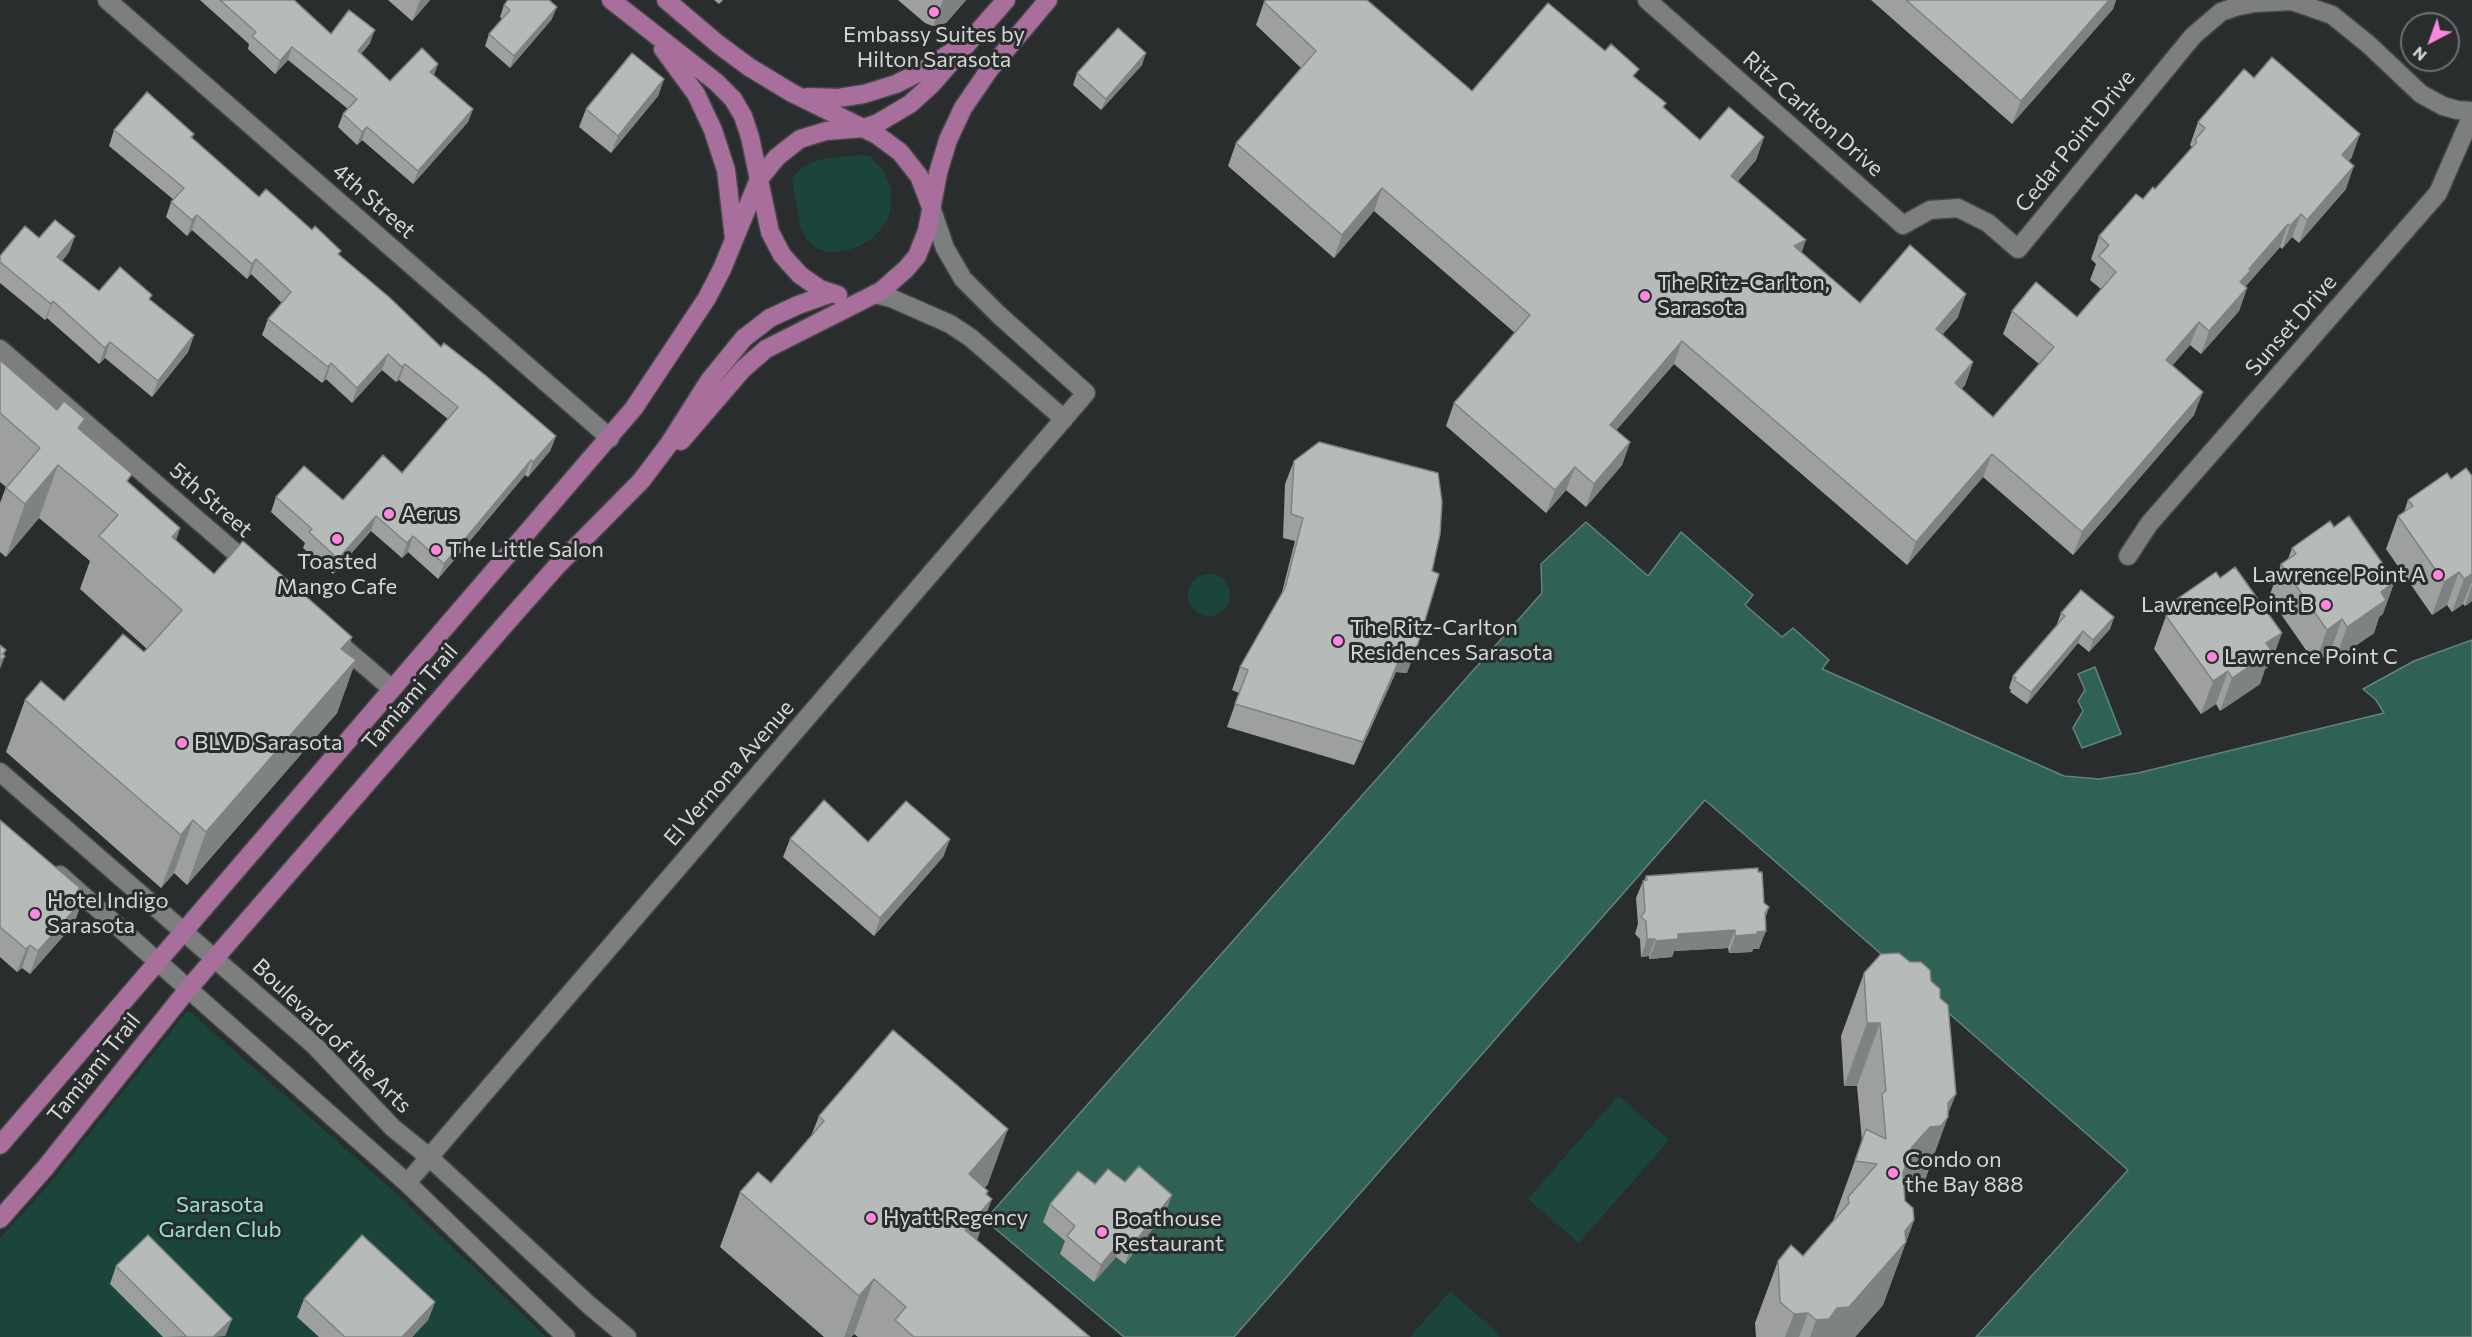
<!DOCTYPE html>
<style>
body{margin:0}
#map{position:relative;width:2472px;height:1337px;overflow:hidden;background:#2a2d2d;font-family:Commissioner,sans-serif}
canvas{display:block}
.north{position:absolute;left:2400px;top:12px;width:60px;height:60px;box-sizing:border-box;background:#2a2d2d;border:2px solid #6e7171;border-radius:50%;rotate:221deg;font-size:16px;font-weight:700;line-height:24px;text-align:center;color:#d5d7d6}
.north::after{content:'';display:block;margin:auto;width:21px;height:27px;background:#fd86e1;clip-path:polygon(50% 0,100% 100%,50% 72%,0 100%)}
</style>
<div id="map">
<canvas width="2472" height="1337"></canvas>
<div class="north">N</div>
</div>
<script>
const g = document.querySelector('canvas').getContext('2d');
g.lineJoin = 'round';
function fillPath(path, color) {
  g.fillStyle = color;
  g.fill(path, 'evenodd');
}
function shape(rows) {
  const path = new Path2D();
  for (const r of rows) {
    if (r.length === 3) {
      path.moveTo(r[0] + r[2], r[1]);
      path.arc(r[0], r[1], r[2], 0, 2 * Math.PI);
      continue;
    }
    path.moveTo(r[0], r[1]);
    for (let i = 2; i < r.length; i += 2) path.lineTo(r[i], r[i + 1]);
  }
  return path;
}
function strokePath(path, color, width, dash) {
  g.strokeStyle = color;
  g.lineWidth = width;
  g.lineCap = dash ? 'butt' : 'round';
  g.setLineDash(dash || []);
  g.stroke(path);
}
function drawText(font, color, halo, rows, align = 'center') {
  g.font = font + ' Commissioner,sans-serif';
  g.lineWidth = 6;
  g.setLineDash([]);
  g.textBaseline = 'middle';
  g.strokeStyle = halo;
  g.fillStyle = color;
  for (const [text, x, y, turn = 0] of rows) {
    g.save();
    g.translate(x, y);
    g.rotate((+turn || 0) * Math.PI / 180);
    g.textAlign = isNaN(turn) ? turn : align;
    if (halo) g.strokeText(text, 0, 0);
    g.fillText(text, 0, 0);
    g.restore();
  }
}
fillPath(shape([
 [862,155,871,157,885,173,891,189,891,207,887,221,873,238,859,246,844,251,829,252,816,248,807,240,801,229,792,180,794,175,806,165,826,158],
 [1209,595,21],
 [188,1010,398,1195,546,1337,0,1337,0,1238,46,1188],
 [1618,1096,1669,1140,1579,1243,1528,1199],
 [1450,1291,1500,1335,1499,1337,1410,1337]
]), '#1b453b');
const water = shape([
 [1586,522,1648,576,1681,532,1753,595,1745,605,1782,637,1793,628,1829,660,1822,669,2064,776,2099,779,2138,773,2384,713,2376,700,2363,689,2414,661,2472,640,2472,1337,1976,1337,2128,1170,1705,800,1234,1337,1124,1337,985,1220,1542,593,1541,564,1586,522],
 [2095,667,2121,734,2082,748,2073,728,2083,711,2078,701,2085,690,2078,674,2095,667]
]);
fillPath(water, '#306155');
strokePath(water, '#62847c', 1.5);
const minor = shape([
 [107,0,610,438],
 [1647,0,1903,225,1930,210,1958,208,1988,223,2018,249,2193,36,2221,12,2235,7,2254,3,2292,1,2332,15,2368,44,2421,94,2443,106,2457,110,2472,111],
 [875,294,891,298,950,324,971,338,1064,419],
 [0,349,252,567],
 [2128,556,2149,524,2438,193,2472,115],
 [329,635,391,688],
 [0,772,314,1045,393,1128,429,1157,589,1305,627,1337],
 [60,875,407,1183,566,1337],
 [407,1183,1086,393,999,315,963,279,945,248,931,207]
]);
const major = shape([
 [611,0,716,82,733,99,743,116,750,137,770,232,782,255,800,275,820,289,838,295],
 [666,0,718,44,749,67,792,93,877,135,900,152,919,176,931,207],
 [663,49,696,94,713,130,726,170,734,238],
 [808,97,838,98,864,94,896,84,922,71,953,51],
 [681,441,743,369,766,349,881,291,906,269,917,256,927,231,938,173,948,140,963,108,989,70,1048,0],
 [0,1145,634,408,707,298,722,269,759,179,777,157,800,139,826,131,864,128,878,123,910,104,931,85,1006,0],
 [0,1219,45,1168,188,989,508,621,556,567,641,481,669,444,709,381,744,338,770,318,798,305,832,293]
]);
strokePath(minor, '#454847', 21);
strokePath(major, '#454847', 21);
strokePath(minor, '#7c7f7e', 18);
strokePath(major, '#a96f9c', 18);
fillPath(shape([
 [200,0,294,0,331,34,370,43,361,54,390,81,438,64,434,75,473,109,468,122,413,184,362,140,357,145,338,127,343,114,348,109,288,60,275,74,248,49,249,44],
 [388,0,430,0,412,21],
 [714,0,723,0,719,4],
 [898,0,966,0,946,23,933,26,925,23],
 [1871,0,2116,0,2113,9,2012,124],
 [1264,2,1472,91,1636,78,1664,108,1700,140,1764,137,1756,160,1738,181,1802,253,1860,303,1958,317,1942,335,1973,362,1965,385,1961,389,1993,417,2039,364,2003,334,2012,311,2077,317,2101,289,2090,280,2096,264,2091,259,2099,236,2155,189,2192,147,2190,145,2198,122,2352,157,2349,161,2346,189,2299,243,2292,237,2282,249,2280,247,2245,287,2247,288,2239,311,2201,354,2190,345,2172,366,2194,415,2073,555,1983,477,1907,565,1674,364,1616,430,1630,442,1622,465,1586,507,1566,490,1546,513,1446,426,1454,403,1515,333,1374,211,1334,258,1228,166,1236,143,1301,68,1256,25],
 [504,5,552,19,510,68,485,46,489,34,502,19,500,17],
 [1142,65,1101,110,1073,85,1077,73],
 [664,79,658,96,611,153,579,127,586,109],
 [114,130,194,134,192,138,259,197,340,256,441,347,556,436,550,451,528,477,525,475,438,579,408,552,402,558,371,531,333,574,303,548,305,543,271,512,276,497,343,500,402,473,448,419,399,380,396,382,382,370,352,403,326,379,322,383,262,335,268,319,282,303,251,274,247,279,192,230,187,236,166,217,171,202,174,200,109,146],
 [75,236,69,252,62,261,99,291,151,300,194,335,188,352,152,397,105,358,99,364,47,318,45,320,0,283,0,256,39,238],
 [0,360,81,430,129,483,180,528,176,540,214,574,352,637,346,653,356,660,337,713,187,885,174,873,161,888,6,752,25,700,64,701,144,652,147,649,80,589,90,561,39,518,6,557,0,552,0,503,6,487,0,482],
 [1294,461,1407,673,1396,672,1354,765,1227,727,1239,693,1232,690,1240,667,1281,596,1295,541,1283,538,1285,484],
 [2472,476,2472,601,2465,606,2463,604,2452,612,2447,605,2432,615,2386,549,2398,516,2404,512,2408,500,2451,479],
 [2292,548,2383,614,2379,617,2374,633,2335,660,2330,652,2315,663,2269,597,2281,564,2288,559],
 [2177,599,2270,666,2265,669,2260,684,2220,711,2216,704,2201,714,2154,649,2166,616,2173,611],
 [2061,613,2114,617,2110,629,2089,652,2078,643,2027,704,2010,692,2011,690,2009,688,2013,676,2058,625,2057,624],
 [0,820,82,901,74,924,30,974,22,968,17,972,0,957],
 [790,839,868,842,950,839,943,857,874,936,783,857],
 [1646,876,1764,903,1769,907,1765,919,1759,949,1753,949,1752,952,1729,953,1728,948,1674,951,1672,957,1649,959,1649,956,1641,957,1640,939,1635,934,1638,924,1636,898,1643,881,1644,881],
 [1864,973,1948,1114,1925,1180,1918,1188,1907,1189,1905,1192,1905,1201,1914,1220,1883,1305,1855,1337,1756,1337,1755,1323,1778,1261,1803,1256,1833,1221,1862,1141,1857,1086,1844,1086,1841,1036],
 [819,1116,988,1184,984,1188,988,1191,977,1240,1090,1337,858,1337,854,1334,851,1337,824,1337,720,1247,740,1192,771,1183,811,1136],
 [1125,1182,1166,1212,1125,1264,1116,1257,1094,1282,1060,1254,1065,1241,1043,1222,1050,1204,1095,1184],
 [116,1266,232,1319,225,1336,163,1337,110,1284],
 [304,1299,435,1302,428,1320,412,1337,319,1337,297,1317]
]), '#9da09f');
fillPath(shape([
 [420,0,430,0,412,21],
 [943,0,966,0,946,23,933,26],
 [2109,0,2116,0,2113,9,2012,124,2021,101],
 [557,7,552,19,510,68,514,56],
 [375,30,370,43,353,64,358,51],
 [292,47,288,60,275,74,280,61],
 [1146,53,1142,65,1101,110,1106,99],
 [438,64,433,77,430,72],
 [664,79,658,96,611,153,618,136],
 [473,109,468,122,413,184,418,171],
 [367,127,362,140,357,145,362,132],
 [2360,134,2352,157,2334,178,2342,155],
 [1764,137,1756,160,1723,199,1731,176],
 [2354,166,2346,189,2299,243,2307,220],
 [1382,188,1374,211,1334,258,1342,235],
 [2301,214,2292,237,2282,249,2290,226],
 [197,215,192,230,187,236,192,220],
 [2288,224,2280,247,2245,287,2247,288,2239,311,2201,354,2209,331,2240,282,2249,269],
 [75,236,69,252,51,274,57,257],
 [1806,240,1798,263,1794,246],
 [256,259,251,274,247,279,252,264],
 [1966,294,1958,317,1927,352,1936,329],
 [53,301,47,318,45,320,51,304],
 [2199,322,2190,345,2157,383,2166,360],
 [194,335,188,352,152,397,158,381],
 [1682,341,1674,364,1601,448,1610,425],
 [110,342,105,358,99,364,105,348],
 [388,354,382,370,352,403,357,388],
 [1973,362,1965,385,1946,406,1955,383],
 [331,363,326,379,322,383,328,367],
 [405,364,399,380,396,382,402,367],
 [2203,392,2194,415,2073,555,2082,532],
 [85,419,66,472,78,428],
 [556,436,550,451,528,477,533,462],
 [1630,442,1622,465,1586,507,1594,484],
 [1992,454,1983,477,1907,565,1916,542],
 [531,460,525,475,438,579,444,564],
 [58,465,39,518,6,557,25,504],
 [1575,467,1566,490,1546,513,1555,490],
 [376,516,371,531,333,574,338,559],
 [180,528,161,581,172,537],
 [413,536,408,552,402,558,407,543],
 [2459,572,2447,605,2432,615,2444,582],
 [2472,574,2472,581,2463,604,2452,612,2464,579],
 [2395,581,2383,614,2379,617,2374,633,2335,660,2347,627,2381,592],
 [2472,585,2472,601,2465,606],
 [2114,617,2110,629,2089,652,2093,640],
 [2342,619,2330,652,2315,663,2327,630],
 [2083,631,2078,643,2027,704,2031,692],
 [2282,633,2270,666,2265,669,2260,684,2220,711,2232,678,2266,643],
 [352,637,334,685,356,660,337,713,187,885,206,832,341,649],
 [1404,649,1416,650,1407,673,1396,672,1354,765,1363,742],
 [6,650,3,658,5,656,0,669,0,660,2,654],
 [2228,671,2216,704,2201,714,2213,681],
 [193,820,174,873,161,888,181,835],
 [950,839,943,857,874,936,880,918],
 [82,901,74,924,30,974,38,951],
 [1735,930,1728,948,1674,951,1672,957,1649,959,1656,941,1678,934],
 [1766,931,1759,949,1753,949,1752,952,1729,953,1735,936,1757,932],
 [1647,939,1655,939,1649,956,1641,957],
 [30,945,22,968,17,972,26,949],
 [1867,1023,1880,1023,1857,1086,1844,1086],
 [1956,1094,1946,1119,1948,1117,1925,1180,1918,1188,1907,1189,1889,1210,1912,1147],
 [1008,1129,988,1184,949,1229,969,1174],
 [988,1191,981,1212,992,1199,972,1254,965,1230],
 [1172,1195,1166,1212,1125,1264,1131,1247],
 [1914,1220,1883,1305,1855,1337,1810,1337,1816,1320,1905,1231],
 [1122,1239,1116,1257,1094,1282,1101,1265],
 [874,1279,854,1334,851,1337,844,1337,859,1296],
 [435,1302,428,1320,412,1337,402,1337],
 [1808,1313,1799,1337,1785,1337,1794,1314],
 [232,1319,225,1336,213,1337]
]), '#7f8282');
const building = shape([
 [220,0,294,0,331,34,349,10,375,30,358,51,390,81,422,48,438,64,430,72,473,109,418,171,367,127,362,132,343,114,357,99,292,47,280,61,252,36,256,32,220,0],
 [508,0,549,0,557,7,514,56,489,34,510,10,504,5,508,0],
 [1266,0,1367,0,1472,91,1548,3,1605,51,1611,44,1639,69,1633,76,1666,103,1663,107,1700,140,1729,107,1764,137,1731,176,1806,240,1794,246,1860,303,1910,245,1966,294,1936,329,1973,362,1955,383,1993,417,2054,347,2012,311,2036,282,2077,317,2116,272,2099,256,2109,245,2099,236,2136,194,2143,199,2153,187,2155,189,2197,142,2195,140,2205,128,2198,122,2244,69,2254,78,2272,57,2360,134,2342,155,2354,166,2307,220,2301,214,2290,226,2288,224,2249,269,2251,270,2240,282,2247,288,2209,331,2199,322,2166,360,2203,392,2082,532,1992,454,1916,542,1682,341,1610,425,1630,442,1594,484,1575,467,1555,490,1454,403,1530,315,1382,188,1342,235,1236,143,1316,51,1264,2,1266,0],
 [1906,0,2109,0,2021,101,1906,0],
 [1118,28,1146,53,1106,99,1077,73,1118,28],
 [632,53,664,79,618,136,586,109,632,53],
 [147,92,194,134,191,137,259,197,266,189,312,230,315,226,341,251,338,254,389,297,441,347,444,343,485,375,556,436,533,462,531,460,444,564,413,536,407,543,376,516,338,559,309,532,312,529,276,497,304,466,343,500,383,455,402,473,458,407,405,364,402,367,388,354,357,388,331,363,328,367,268,319,291,292,256,259,252,264,197,215,192,220,171,202,184,188,114,130,147,92],
 [55,220,75,236,57,257,99,291,120,267,152,295,149,299,194,335,158,381,110,342,105,348,53,301,51,304,0,262,0,256,25,226,39,238,55,220],
 [0,360,57,410,64,401,85,419,78,428,132,474,127,481,180,528,172,537,214,574,243,541,352,637,341,649,356,660,206,832,193,820,181,835,25,700,41,681,64,701,123,634,144,652,182,610,99,536,118,515,58,465,25,504,6,488,40,448,0,413,0,360],
 [1319,442,1438,473,1442,502,1440,534,1432,571,1439,574,1416,650,1404,649,1363,742,1235,704,1248,670,1240,667,1285,588,1303,518,1291,514,1294,461,1319,442],
 [2466,468,2472,476,2472,574,2464,579,2459,572,2444,582,2398,516,2413,506,2408,500,2447,473,2451,479,2466,468],
 [2349,516,2395,581,2381,592,2386,600,2347,627,2342,619,2327,630,2281,564,2296,554,2292,548,2330,521,2334,527,2349,516],
 [2235,567,2282,633,2266,643,2272,651,2244,670,2232,678,2228,671,2213,681,2166,616,2181,605,2177,599,2216,572,2220,578,2235,567],
 [2081,590,2114,617,2093,640,2083,631,2031,692,2014,680,2016,678,2013,676,2065,616,2061,613,2081,590],
 [0,645,6,650,2,654,5,656,0,661,0,645],
 [824,800,868,842,906,801,950,839,880,918,790,839,824,800],
 [0,820,80,888,75,895,82,901,38,951,30,945,26,949,0,927,0,820],
 [1758,868,1758,872,1762,872,1764,903,1769,907,1765,913,1766,931,1757,932,1758,934,1735,936,1735,930,1678,934,1678,939,1656,941,1655,939,1647,939,1646,921,1641,917,1645,911,1643,881,1647,880,1646,876,1758,868],
 [1899,953,1910,962,1921,962,1930,970,1931,981,1940,989,1940,998,1948,1005,1956,1094,1948,1103,1948,1117,1941,1126,1930,1127,1912,1147,1903,1173,1905,1201,1913,1208,1914,1220,1905,1231,1906,1242,1849,1307,1837,1308,1829,1319,1816,1320,1808,1313,1794,1314,1780,1302,1778,1261,1791,1245,1803,1256,1849,1203,1848,1197,1877,1164,1855,1161,1866,1129,1886,1139,1882,1094,1886,1091,1880,1023,1867,1023,1864,973,1881,954,1899,953],
 [893,1030,1008,1129,969,1174,988,1191,986,1194,992,1199,965,1230,1090,1337,914,1337,895,1320,906,1307,874,1279,859,1296,740,1192,758,1172,771,1183,824,1121,819,1116,893,1030],
 [1139,1166,1172,1195,1131,1247,1122,1239,1101,1265,1067,1236,1075,1226,1050,1204,1078,1171,1095,1184,1108,1169,1125,1182,1139,1166],
 [148,1235,232,1319,213,1337,187,1337,116,1266,148,1235],
 [362,1235,435,1302,402,1337,345,1337,304,1299,362,1235]
]);
fillPath(building, '#b6bab9');
strokePath(building, '#7f8282', 1.5);
for (const [x, y, r, color] of [
 [934,12,6,"#fd86e1"],
 [1645,296,6,"#fd86e1"],
 [389,514,6,"#fd86e1"],
 [337,539,6,"#fd86e1"],
 [436,550,6,"#fd86e1"],
 [2438,575,6,"#fd86e1"],
 [2326,605,6,"#fd86e1"],
 [1338,641,6,"#fd86e1"],
 [2212,657,6,"#fd86e1"],
 [182,743,6,"#fd86e1"],
 [35,914,6,"#fd86e1"],
 [1893,1173,6,"#fd86e1"],
 [871,1218,6,"#fd86e1"],
 [1102,1232,6,"#fd86e1"]
]) {
  const dot = new Path2D();
  dot.arc(x, y, r, 0, 2 * Math.PI);
  g.fillStyle = color;
  g.fill(dot);
  strokePath(dot, '#2a2d2d', 2);
}
drawText('22px', '#d5d7d6', '#2a2d2d', [
 ["Embassy Suites by",934,35,"center"],
 ["Hilton Sarasota",934,60,"center"],
 ["The Ritz-Carlton,",1657,283],
 ["Sarasota",1657,308],
 ["Aerus",401,514],
 ["The Little Salon",448,550],
 ["Toasted",337,562,"center"],
 ["Mango Cafe",337,587,"center"],
 ["Lawrence Point A",2426,575,"right"],
 ["Lawrence Point B",2314,605,"right"],
 ["The Ritz-Carlton",1350,628],
 ["Residences Sarasota",1350,653],
 ["Lawrence Point C",2224,657],
 ["BLVD Sarasota",194,743],
 ["Hotel Indigo",47,901],
 ["Sarasota",47,926],
 ["Condo on",1905,1160],
 ["the Bay 888",1905,1185],
 ["Hyatt Regency",883,1218],
 ["Boathouse",1114,1219],
 ["Restaurant",1114,1244]
], 'left');
drawText('22px', '#d5d7d6', '#2a2d2d', [
 ["Ritz Carlton Drive",1813,114,41],
 ["Cedar Point Drive",2075,141,-51],
 ["4th Street",374,201,41],
 ["Sunset Drive",2291,325,-49],
 ["5th Street",211,500,41],
 ["Tamiami Trail",410,697,-49],
 ["El Vernona Avenue",729,773,-49],
 ["Boulevard of the Arts",332,1036,44],
 ["Tamiami Trail",94,1068,-51]
]);
drawText('22px', '#91e4ce', '#2a2d2d', [
 ["Sarasota",220,1205],
 ["Garden Club",220,1230]
]);
</script>
